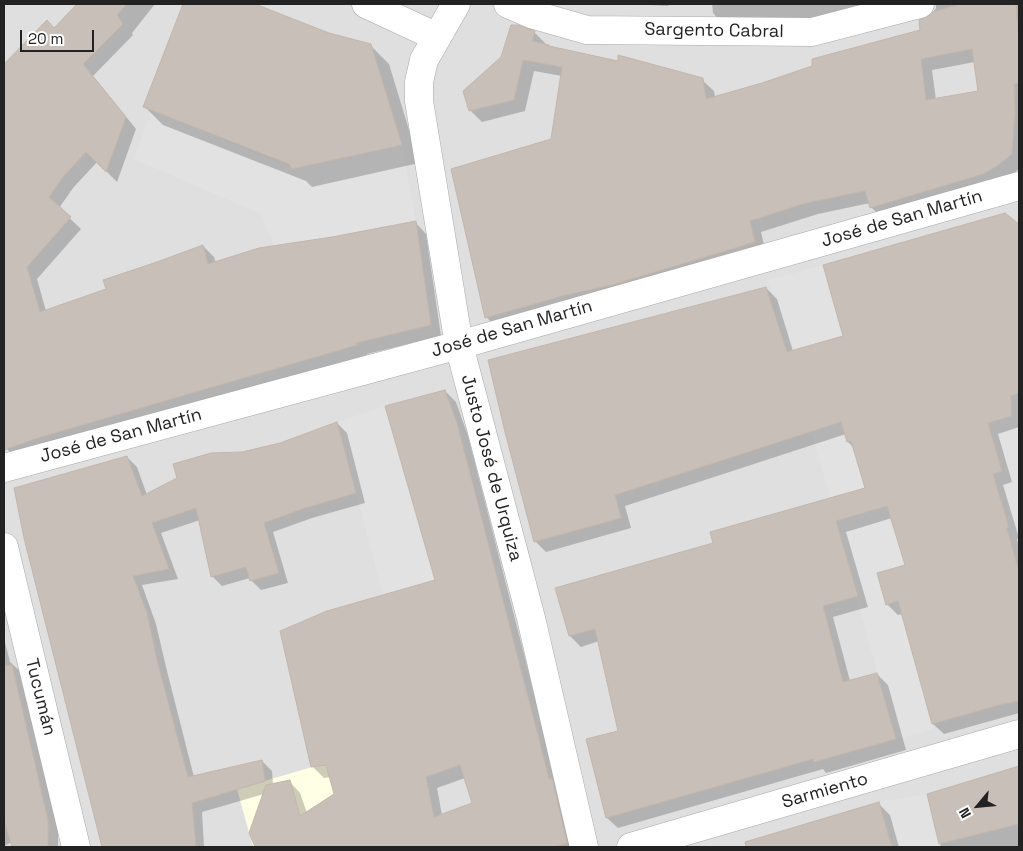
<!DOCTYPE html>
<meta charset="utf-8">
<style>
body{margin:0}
#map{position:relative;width:1023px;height:851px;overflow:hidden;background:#f2efe9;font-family:"Space Grotesk",sans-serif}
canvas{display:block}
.frame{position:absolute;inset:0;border:5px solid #222;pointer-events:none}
.north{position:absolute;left:953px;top:781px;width:50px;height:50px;-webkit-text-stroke:4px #fff;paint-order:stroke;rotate:242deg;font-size:14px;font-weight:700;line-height:20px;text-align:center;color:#222}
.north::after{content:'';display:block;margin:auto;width:18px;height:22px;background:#222;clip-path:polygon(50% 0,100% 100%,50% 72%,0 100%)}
.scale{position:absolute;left:20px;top:30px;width:74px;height:22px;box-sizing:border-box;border:2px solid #222;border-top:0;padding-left:6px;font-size:15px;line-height:18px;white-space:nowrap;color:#222;-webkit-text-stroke:4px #fff;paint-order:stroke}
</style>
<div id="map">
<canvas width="1023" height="851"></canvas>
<div class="frame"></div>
<div class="north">N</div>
<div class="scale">20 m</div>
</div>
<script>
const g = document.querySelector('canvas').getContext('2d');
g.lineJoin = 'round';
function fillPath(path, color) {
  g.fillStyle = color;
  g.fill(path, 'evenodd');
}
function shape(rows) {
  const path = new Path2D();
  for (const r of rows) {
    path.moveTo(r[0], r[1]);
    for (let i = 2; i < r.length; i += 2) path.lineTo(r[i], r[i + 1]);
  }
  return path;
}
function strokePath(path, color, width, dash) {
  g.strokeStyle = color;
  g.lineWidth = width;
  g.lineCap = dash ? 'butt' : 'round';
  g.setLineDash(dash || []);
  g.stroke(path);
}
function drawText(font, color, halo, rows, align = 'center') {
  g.font = font + ' "Space Grotesk",sans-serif';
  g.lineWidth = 4;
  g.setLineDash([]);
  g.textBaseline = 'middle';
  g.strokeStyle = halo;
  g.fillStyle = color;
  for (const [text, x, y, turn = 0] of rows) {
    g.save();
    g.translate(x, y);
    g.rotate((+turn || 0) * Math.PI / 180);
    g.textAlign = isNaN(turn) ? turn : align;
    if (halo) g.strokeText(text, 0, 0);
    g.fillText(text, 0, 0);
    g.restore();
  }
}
fillPath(shape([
 [4,4,1019,4,1019,847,4,847]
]), '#e0dfdf');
fillPath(shape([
 [326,763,349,847,253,847,237,789]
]), '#ffffe5');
fillPath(shape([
 [151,110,293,169,402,145,416,221,275,248,261,214,134,159],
 [823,265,843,336,818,343,847,442,1019,393,1019,567,898,602,933,729,896,739,856,597,823,606,812,567,569,636,555,588,713,543,710,532,830,497,768,280],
 [385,406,436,580,383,595,337,422],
 [927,794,940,847,892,847,879,802]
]), '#e2e2e2');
fillPath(shape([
 [78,4,155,4,132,33,133,35,93,76,136,129,117,182,97,162,73,188,59,208,81,229,37,279,46,311,108,289,203,246,214,257,216,263,332,238,416,223,426,234,441,336,367,354,367,355,49,449,18,460,7,449,4,439,4,84,9,75,4,69,4,66,47,21,54,29],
 [184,4,251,4,329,34,370,45,389,64,419,163,312,187,306,181,163,125,145,107],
 [635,4,669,4,668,6],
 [712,4,901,4,851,18,724,25,713,13],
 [936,4,1017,4,1019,6,1019,169,1009,177,883,219,871,207,870,203,818,214,761,232,766,254,498,328,486,317,552,140,562,76,534,71,525,111,482,122,470,110,534,32,546,44,546,45,550,47,702,80,714,91,715,97,762,84,921,31,936,8],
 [975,62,979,92,936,100,932,70],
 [1005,214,1019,225,1019,427,998,434,1012,482,1003,485,1019,538,1017,539,1019,548,1019,713,944,734,933,724,903,614,898,615,887,604,906,566,892,518,846,532,868,607,833,617,850,681,877,674,888,685,906,750,826,773,823,769,618,828,607,818,620,732,599,641,581,647,570,636,715,544,866,489,854,448,848,442,846,434,625,506,631,528,546,552,535,541,766,288,777,299,793,351,844,336],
 [445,391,456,402,468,436,551,759,576,847,256,847,250,833,264,794,202,812,204,847,103,847,25,538,127,457,137,467,147,495,243,453,281,444,337,423,347,433,365,503,312,518,273,532,288,583,261,590,251,580,250,578,222,586,212,576,200,520,161,533,178,579,142,585,156,624,167,671,194,777,262,761,272,771,273,785,289,781,300,793,307,813,336,794,331,777,324,778,312,766,437,581],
 [465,778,474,804,442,815,437,788],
 [4,638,10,662,21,672,58,832,58,847,13,847,12,842,4,846],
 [1019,767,1019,847,941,847,929,794],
 [878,803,890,815,899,847,772,847,770,836]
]), '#0003');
const building = shape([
 [77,4,127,4,117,15,123,24,83,64,126,117,106,172,86,152,62,178,49,197,71,217,27,267,40,312,106,289,103,280,154,263,203,245,208,264,259,248,332,237,416,221,431,325,356,343,357,345,38,438,4,450,4,64,47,20,54,28,77,4],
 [183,4,255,4,329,33,371,44,402,145,292,169,289,164,143,107,183,4],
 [960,4,1016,4,1019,43,1019,83,1014,84,1015,112,1012,154,997,166,983,174,870,208,865,191,806,203,750,221,755,242,612,285,566,295,485,318,451,169,551,139,562,67,523,60,514,100,469,111,463,91,501,57,511,25,518,25,535,31,532,41,549,45,549,46,618,61,618,55,703,78,706,99,762,83,812,66,812,59,920,30,919,20,931,15,933,12,960,4],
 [972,49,978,91,926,100,921,59,972,49],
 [1005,213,1019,224,1019,393,1011,396,1012,416,988,423,1002,471,993,474,1009,527,1007,528,1019,572,1019,701,1003,704,932,724,898,601,886,605,877,573,905,565,887,506,836,521,858,596,823,606,843,682,877,673,896,739,814,762,813,759,606,818,586,739,618,731,595,629,569,636,555,588,713,543,710,532,865,488,851,441,847,442,841,422,615,495,621,518,534,542,505,432,488,360,766,287,787,352,843,336,823,265,1005,213],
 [445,390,457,423,541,747,549,779,552,778,567,843,554,847,255,847,249,833,266,785,290,780,300,816,334,794,326,765,311,767,280,631,327,611,435,580,385,406,445,390],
 [460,765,472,803,434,817,426,777,460,765],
 [337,422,356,493,302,509,264,523,279,573,250,581,246,567,211,577,196,508,152,523,169,569,133,576,147,613,157,660,188,777,262,760,265,781,192,803,196,847,102,847,24,538,14,488,127,456,142,496,177,478,173,464,211,453,242,452,280,443,337,422],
 [12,665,48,820,48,847,12,847,4,820,4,666,12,665],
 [1019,766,1019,824,939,844,927,794,1019,766],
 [879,802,892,847,746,847,745,842,879,802]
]);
fillPath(building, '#c7bfb8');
strokePath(building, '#c4b6ab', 1);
const minor = shape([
 [366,4,437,37],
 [456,4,424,60,419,82,419,101,459,345,531,618,584,847],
 [508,4,531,14,587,30,812,32,920,4],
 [4,468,459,345,1019,186],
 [4,547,76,847],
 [631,847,1019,734]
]);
strokePath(minor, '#a9a9a9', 29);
strokePath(minor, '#fff', 28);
drawText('18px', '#222', '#fff', [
 ["Sargento Cabral",714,31,1],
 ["José de San Martín",902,219,-16],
 ["José de San Martín",512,329,-16],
 ["José de San Martín",121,436,-15],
 ["Justo José de Urquiza",491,468,75],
 ["Tucumán",40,697,76],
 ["Sarmiento",825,791,-16]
]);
</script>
